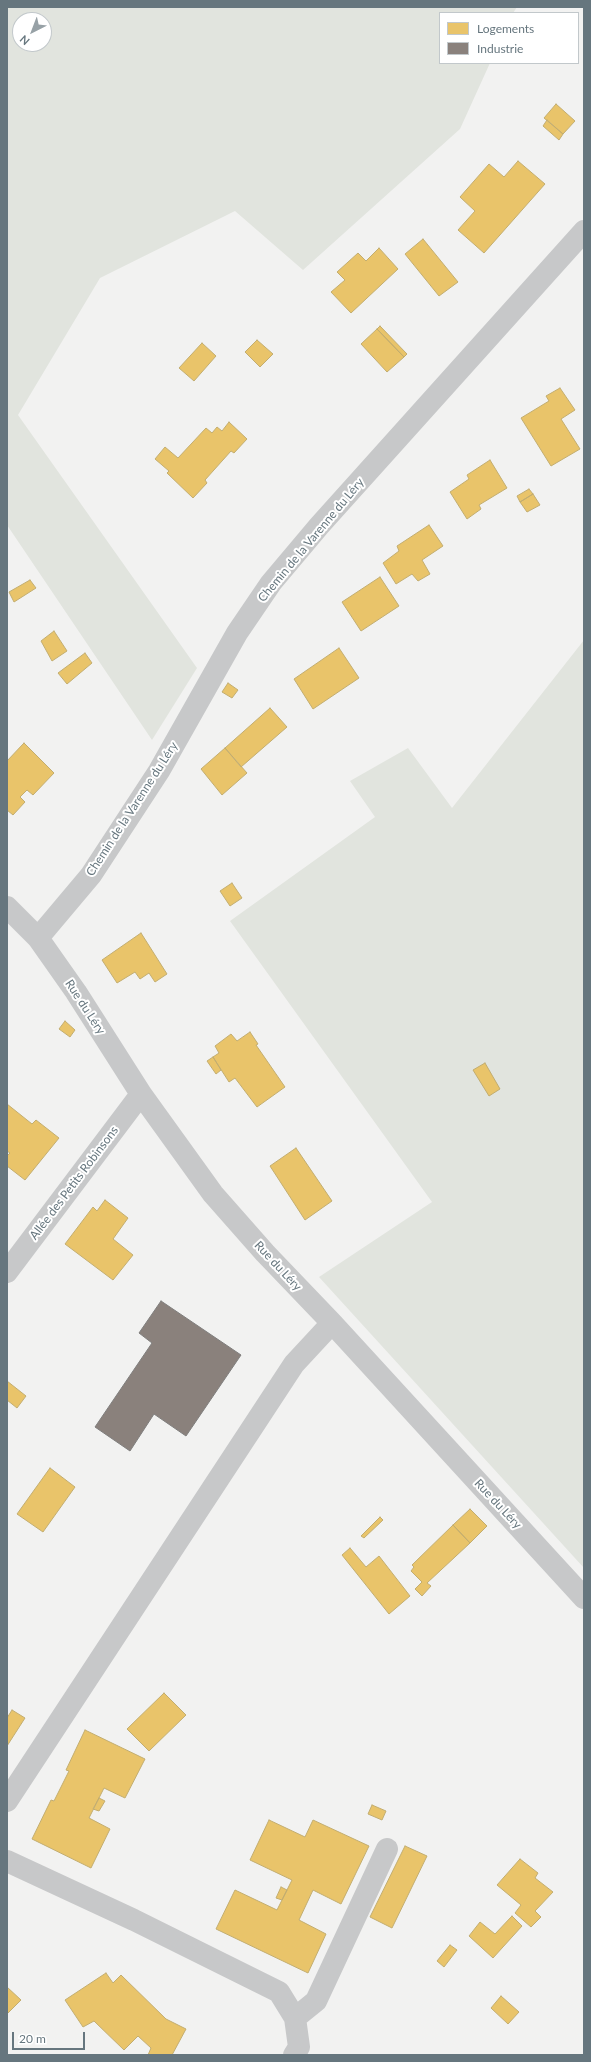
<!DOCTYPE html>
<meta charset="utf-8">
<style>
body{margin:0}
#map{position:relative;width:591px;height:2062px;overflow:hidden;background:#f2f2f1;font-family:Lato,sans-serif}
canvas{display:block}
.frame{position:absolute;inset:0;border:8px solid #66767e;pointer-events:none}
.legend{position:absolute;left:439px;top:12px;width:140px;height:52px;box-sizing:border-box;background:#fff;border:1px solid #c2c8cb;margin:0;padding:5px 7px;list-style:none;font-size:12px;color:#66767e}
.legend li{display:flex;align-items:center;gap:8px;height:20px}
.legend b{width:20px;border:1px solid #c2c8cb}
.north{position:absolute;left:12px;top:12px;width:40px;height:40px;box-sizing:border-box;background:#fff;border:1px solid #c2c8cb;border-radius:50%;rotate:222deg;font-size:11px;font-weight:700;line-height:16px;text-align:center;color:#66767e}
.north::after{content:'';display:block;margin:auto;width:14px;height:18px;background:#97a1a6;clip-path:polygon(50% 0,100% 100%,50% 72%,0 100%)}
.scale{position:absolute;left:12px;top:2032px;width:73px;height:18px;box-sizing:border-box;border:2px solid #66767e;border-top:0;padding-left:5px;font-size:12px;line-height:14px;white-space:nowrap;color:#66767e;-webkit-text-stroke:3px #fff;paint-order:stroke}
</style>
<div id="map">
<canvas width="591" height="2062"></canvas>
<div class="frame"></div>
<ul class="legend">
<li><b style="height:11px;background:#e9c46a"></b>Logements</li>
<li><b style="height:11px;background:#8a817c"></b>Industrie</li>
</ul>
<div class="north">N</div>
<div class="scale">20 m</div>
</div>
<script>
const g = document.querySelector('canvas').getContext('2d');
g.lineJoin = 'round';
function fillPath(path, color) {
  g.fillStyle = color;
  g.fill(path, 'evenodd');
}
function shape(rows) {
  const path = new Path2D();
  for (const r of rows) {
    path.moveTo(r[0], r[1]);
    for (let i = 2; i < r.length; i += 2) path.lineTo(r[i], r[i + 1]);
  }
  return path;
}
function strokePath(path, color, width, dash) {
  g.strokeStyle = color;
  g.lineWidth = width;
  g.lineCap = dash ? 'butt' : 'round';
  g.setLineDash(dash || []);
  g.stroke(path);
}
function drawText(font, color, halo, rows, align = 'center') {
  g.font = font + ' Lato,sans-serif';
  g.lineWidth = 4;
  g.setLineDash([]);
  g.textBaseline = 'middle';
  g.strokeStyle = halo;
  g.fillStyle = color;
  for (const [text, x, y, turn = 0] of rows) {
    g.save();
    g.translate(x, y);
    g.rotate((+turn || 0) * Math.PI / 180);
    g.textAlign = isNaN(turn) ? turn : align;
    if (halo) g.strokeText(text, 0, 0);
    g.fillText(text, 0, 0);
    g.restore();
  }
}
fillPath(shape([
 [7,7,517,7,513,13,440,13,440,63,490,63,460,129,303,270,235,211,100,278,18,415,197,668,152,740,7,525],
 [20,20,44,20,44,44,20,44],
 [584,640,584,1568,319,1277,432,1202,230,921,375,817,350,781,408,748,452,808]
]), '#e1e4de');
const homes = shape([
 [556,104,575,121,563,134,544,118,556,104],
 [547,120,563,134,559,140,543,126,547,120],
 [518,161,545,184,484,253,458,230,475,211,460,197,489,164,504,177,518,161],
 [423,239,458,282,439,296,405,254,423,239],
 [379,248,398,269,351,313,331,292,345,280,337,272,358,253,366,261,379,248],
 [380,326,407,354,404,357,377,329,380,326],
 [377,329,404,357,387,372,361,344,377,329],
 [257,340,273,354,260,367,245,352,257,340],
 [202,343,216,356,194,381,179,368,202,343],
 [560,388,575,410,561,419,580,449,551,466,521,418,549,401,546,396,560,388],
 [229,422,247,439,234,453,231,451,205,480,207,483,193,498,167,473,169,471,155,459,165,447,178,458,206,428,212,433,217,427,222,431,229,422],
 [490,460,507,488,479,505,481,509,467,519,450,492,469,479,467,475,490,460],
 [529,489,533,494,520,502,517,496,529,489],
 [533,494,540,505,527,512,520,502,533,494],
 [429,525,443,546,422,560,430,574,418,581,412,574,396,584,383,563,399,551,397,546,429,525],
 [380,577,399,606,361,631,342,602,380,577],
 [30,580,36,588,14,602,9,592,30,580],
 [54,631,67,651,52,661,41,641,54,631],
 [339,648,359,678,313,709,294,679,339,648],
 [85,653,92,663,67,684,58,673,85,653],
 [228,683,238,690,232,698,222,692,228,683],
 [270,708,287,727,241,767,225,748,270,708],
 [24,743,54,773,33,795,27,790,20,797,25,802,13,815,7,810,7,761,24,743],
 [225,748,247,773,222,795,201,769,225,748],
 [232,883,242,898,230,906,220,891,232,883],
 [141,933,167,974,155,982,149,973,140,979,135,972,117,983,102,960,141,933],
 [65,1021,75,1030,70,1037,59,1029,65,1021],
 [250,1032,258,1044,256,1045,285,1087,257,1107,235,1078,229,1082,213,1057,219,1053,215,1046,231,1034,237,1041,250,1032],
 [213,1057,221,1070,216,1074,207,1061,213,1057],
 [485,1063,500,1089,489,1096,473,1070,485,1063],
 [7,1104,32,1124,36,1120,59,1138,25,1180,7,1166,7,1156,10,1153,7,1151,7,1104],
 [296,1148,332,1201,305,1220,270,1166,296,1148],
 [105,1200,128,1218,113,1239,133,1255,113,1280,65,1244,93,1207,97,1211,105,1200],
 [7,1381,26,1396,17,1408,7,1400,7,1381],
 [50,1468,75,1487,43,1532,17,1514,50,1468],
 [470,1509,487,1526,470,1543,453,1525,470,1509],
 [380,1517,383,1520,364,1538,361,1536,380,1517],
 [453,1525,470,1543,427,1583,431,1586,422,1596,415,1589,422,1582,411,1571,414,1567,412,1565,453,1525],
 [350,1548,366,1567,379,1556,410,1596,389,1614,342,1555,350,1548],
 [164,1693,186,1715,149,1751,127,1729,164,1693],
 [12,1710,25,1718,7,1746,7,1718,12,1710],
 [85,1730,145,1759,125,1798,104,1788,89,1818,110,1829,91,1868,32,1839,51,1800,54,1801,69,1771,66,1770,85,1730],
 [99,1798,105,1801,99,1811,93,1809,99,1798],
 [372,1805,386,1811,382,1820,368,1814,372,1805],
 [269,1820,305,1837,313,1820,369,1846,341,1904,313,1890,299,1920,326,1934,308,1973,216,1929,235,1890,277,1910,292,1880,250,1860,269,1820],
 [405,1846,427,1856,392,1928,370,1917,405,1846],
 [520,1859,538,1873,535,1878,553,1892,535,1911,541,1917,531,1927,515,1913,521,1905,497,1885,520,1859],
 [281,1887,287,1890,282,1900,276,1898,281,1887],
 [512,1916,522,1926,493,1958,469,1936,480,1922,495,1934,512,1916],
 [450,1945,457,1950,444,1967,437,1961,450,1945],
 [106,1973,113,1983,121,1975,166,2019,186,2029,172,2055,148,2055,151,2048,138,2036,124,2050,94,2021,83,2027,65,2000,106,1973],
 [7,1987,21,2000,7,2014,7,1987],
 [501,1996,519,2012,508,2024,491,2008,501,1996]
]);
fillPath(homes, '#e9c46a');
strokePath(homes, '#c2ad70', 1);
const industry = shape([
 [161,1301,241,1355,186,1436,154,1414,130,1451,95,1427,152,1343,139,1333,161,1301]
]);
fillPath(industry, '#8a817c');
strokePath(industry, '#7f7e7d', 1);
strokePath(shape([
 [7,907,38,938,76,992,141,1094,213,1194,265,1253,332,1323,584,1598],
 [38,938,91,875,159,771,237,633,271,583,319,526,584,231],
 [7,1272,141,1094],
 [7,1801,294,1364,332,1323],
 [7,1861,134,1920,279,1992,295,2018,299,2047,294,2055],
 [295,2018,316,2001,387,1849]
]), '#c7c8c9', 22);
drawText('12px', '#66767e', '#fff', [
 ["Chemin de la Varenne du Léry",311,540,-50],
 ["Chemin de la Varenne du Léry",132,809,-57],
 ["Rue du Léry",85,1007,57],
 ["Allée des Petits Robinsons",74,1183,-53],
 ["Rue du Léry",278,1266,47],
 ["Rue du Léry",498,1504,47]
]);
</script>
